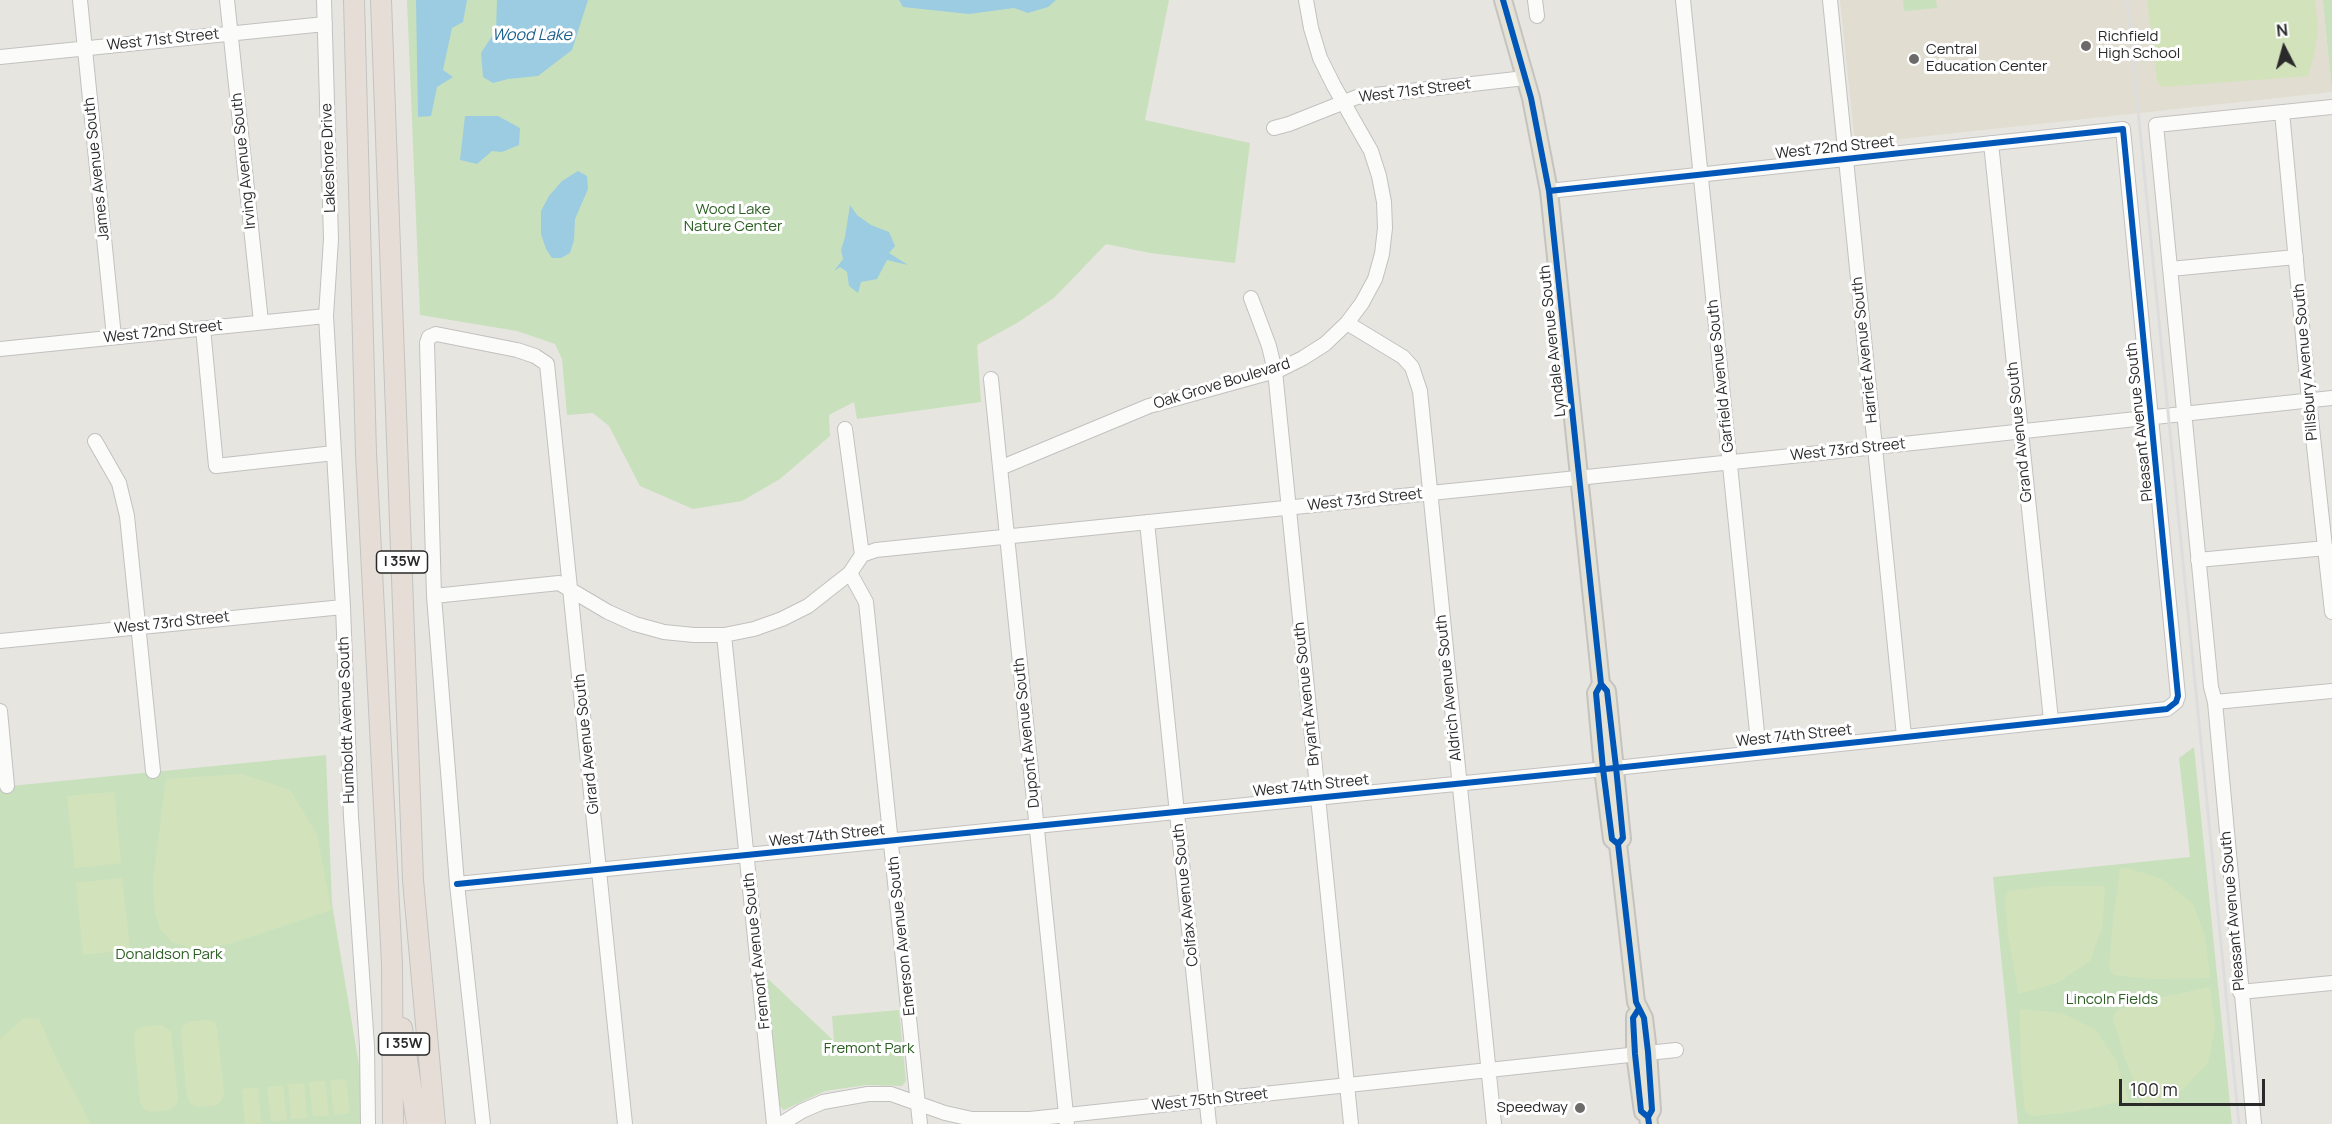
<!DOCTYPE html>
<style>
body{margin:0}
#map{position:relative;width:2332px;height:1124px;overflow:hidden;background:#e7e5e0;font-family:Manrope,sans-serif}
canvas{display:block}
.north{position:absolute;left:2254px;top:18px;width:60px;height:60px;-webkit-text-stroke:4px #fff;paint-order:stroke;rotate:354deg;font-size:16px;font-weight:700;line-height:24px;text-align:center;color:#2a2a2a}
.north::after{content:'';display:block;margin:auto;width:21px;height:27px;background:#2a2a2a;clip-path:polygon(50% 0,100% 100%,50% 72%,0 100%)}
.scale{position:absolute;left:2119px;top:1079px;width:146px;height:27px;box-sizing:border-box;border:3px solid #2a2a2a;border-top:0;padding-left:8px;font-size:18px;line-height:21px;white-space:nowrap;color:#2a2a2a;-webkit-text-stroke:4px #fff;paint-order:stroke}
</style>
<div id="map">
<canvas width="2332" height="1124"></canvas>
<div class="north">N</div>
<div class="scale">100 m</div>
</div>
<script>
const g = document.querySelector('canvas').getContext('2d');
g.lineJoin = 'round';
function fillPath(path, color) {
  g.fillStyle = color;
  g.fill(path, 'evenodd');
}
function shape(rows) {
  const path = new Path2D();
  for (const r of rows) {
    path.moveTo(r[0], r[1]);
    for (let i = 2; i < r.length; i += 2) path.lineTo(r[i], r[i + 1]);
  }
  return path;
}
function strokePath(path, color, width, dash) {
  g.strokeStyle = color;
  g.lineWidth = width;
  g.lineCap = dash ? 'butt' : 'round';
  g.setLineDash(dash || []);
  g.stroke(path);
}
function drawText(font, color, halo, rows, align = 'center') {
  g.font = font + ' Manrope,sans-serif';
  g.lineWidth = 6;
  g.setLineDash([]);
  g.textBaseline = 'middle';
  g.strokeStyle = halo;
  g.fillStyle = color;
  for (const [text, x, y, turn = 0] of rows) {
    g.save();
    g.translate(x, y);
    g.rotate((+turn || 0) * Math.PI / 180);
    g.textAlign = isNaN(turn) ? turn : align;
    if (halo) g.strokeText(text, 0, 0);
    g.fillText(text, 0, 0);
    g.restore();
  }
}
fillPath(shape([
 [1840,0,2323,0,2332,92,1855,144]
]), '#e1ddd0');
fillPath(shape([
 [407,0,1169,0,1145,120,1250,143,1235,263,1150,253,1106,244,1054,298,1017,323,977,345,981,402,857,419,854,402,829,415,830,436,780,479,742,501,693,509,640,486,609,426,593,413,567,415,562,359,555,344,517,331,420,315],
 [1903,0,1936,0,1937,8,1904,11],
 [2323,0,2332,0,2332,92],
 [2194,747,2232,1124,2018,1124,1993,877,2190,857,2179,758],
 [326,755,332,904,364,1095,362,1124,0,1124,0,787],
 [764,975,834,1041,832,1016,899,1010,906,1081,902,1086,866,1085,825,1091,784,1110,777,1104]
]), '#c9e0bd');
fillPath(shape([
 [2147,0,2315,0,2318,27,2315,51,2308,76,2162,87,2157,81],
 [242,774,290,790,317,834,331,910,229,944,191,948,172,942,160,929,155,913,153,882,166,779],
 [114,792,121,863,75,868,67,796],
 [2120,868,2127,868,2162,879,2193,904,2205,937,2210,978,2153,979,2114,975,2109,969,2113,922],
 [122,878,130,950,83,955,76,883],
 [2048,886,2105,886,2102,928,2090,961,2059,982,2019,994,2008,937,2005,897,2009,891],
 [2210,987,2215,1027,2208,1063,2182,1090,2145,1109,2124,1056,2113,1018,2117,1010,2154,999],
 [2020,1009,2062,1013,2096,1030,2117,1062,2128,1100,2072,1112,2031,1116,2025,1111,2021,1072],
 [24,1018,39,1019,55,1056,91,1124,0,1124,0,1039],
 [207,1020,214,1022,217,1028,224,1094,222,1100,217,1105,198,1107,191,1104,187,1097,181,1033,182,1026,188,1022],
 [162,1025,171,1032,178,1099,176,1105,170,1110,151,1112,144,1109,140,1102,134,1036,136,1031,141,1027],
 [346,1079,350,1113,334,1115,330,1080],
 [325,1081,329,1115,313,1117,309,1082],
 [304,1083,307,1118,291,1119,288,1085],
 [283,1085,287,1120,271,1122,267,1087],
 [258,1087,261,1123,245,1124,242,1089]
]), '#d2e3bb');
fillPath(shape([
 [416,0,467,0,463,22,452,28,443,70,453,77,437,87,431,116,418,117],
 [497,0,588,0,572,50,538,76,508,79,493,83,483,77,481,53,496,30],
 [899,0,1056,0,1048,7,1028,13,1014,8,969,14,903,7],
 [465,116,498,116,520,128,519,145,502,152,492,151,477,164,460,160],
 [578,171,587,176,588,189,575,219,574,240,570,253,561,258,552,258,546,249,541,234,541,211,549,196,562,181],
 [850,205,857,215,871,225,889,232,895,246,889,253,908,265,887,260,877,279,861,282,858,293,849,286,847,272,840,267,834,271,843,259,841,250,845,237]
]), '#9bcce1');
const minor = shape([
 [80,0,114,337],
 [227,0,261,322],
 [324,0,331,239,326,316,343,607,351,817,367,1046,368,1124],
 [1535,0,1537,16],
 [1683,0,1759,752],
 [1830,0,1904,736],
 [0,57,325,24],
 [2282,112,2309,400,2332,612],
 [1274,128,1289,124,1357,97,1525,78],
 [1991,143,2051,720],
 [2170,269,2296,257],
 [1251,298,1269,346,1275,371,1351,1124],
 [1347,323,1403,357,1412,367,1420,391,1494,1124],
 [203,328,216,466,334,453],
 [0,349,326,316],
 [991,379,1067,1124],
 [845,429,862,555],
 [95,441,119,483,127,516,153,771],
 [1000,468,1149,406,1279,370,1303,358,1325,344,1347,323,1362,303,1375,279,1382,254,1385,228,1384,202,1379,176,1371,151,1334,86,1320,58,1311,28,1306,0],
 [1147,522,1209,1124],
 [2198,560,2326,548],
 [850,573,866,602,920,1124],
 [434,596,559,583,608,612,635,624,664,632,694,635,724,635,754,629,782,619,808,606,850,573,862,555,876,550,1801,455,2332,398],
 [724,635,774,1124],
 [0,641,343,607],
 [2215,702,2332,691],
 [0,711,7,786],
 [457,884,1625,767,2167,709,2176,702,2178,696,2123,129,1549,191],
 [2240,992,2332,983],
 [483,1124,457,884,434,596,427,343,429,337,436,334,517,350,535,356,547,364,625,1124],
 [781,1124,802,1111,823,1102,868,1094,891,1094,945,1113,972,1119,1030,1119,1676,1050],
 [2254,1124,2215,702,2211,687,2156,125,2332,107]
]);
const major = shape([
 [1503,0,1531,98,1549,191,1601,684,1596,693,1603,769,1612,839,1618,844,1636,1002,1644,1018,1648,1052,1652,1110,1648,1117,1649,1124],
 [1601,684,1607,691,1622,839],
 [1635,1016,1635,1054,1643,1112]
]);
const highway = shape([
 [354,0,366,453,392,964,393,1124],
 [381,0,413,880,435,1124],
 [402,1028,417,1124]
]);
strokePath(minor, '#c2c1c0', 16);
strokePath(major, '#c4c3c1', 20);
strokePath(highway, '#c4c3c1', 22);
strokePath(minor, '#fbfbfa', 14);
strokePath(major, '#e4e2d5', 16);
strokePath(highway, '#e6ded6', 20);
strokePath(shape([
 [2127,0,2239,1124]
]), '#ddddde', 3);
strokePath(shape([
 [1503,0,1531,98,1549,191,1601,684,1596,693,1603,769,1612,839,1618,844,1636,1002,1644,1018,1648,1052,1652,1110,1648,1117,1649,1124],
 [1601,684,1607,691,1616,767,1623,838,1618,844],
 [457,884,1625,767,2167,709,2176,702,2178,696,2123,129,1549,191],
 [1638,1010,1633,1018,1635,1054,1641,1111,1648,1117]
]), '#0057b8', 6);
for (const [x, y, r, color] of [
 [2086,46,6,"#6c6b6a"],
 [1914,59,6,"#6c6b6a"],
 [1580,1108,6,"#6c6b6a"]
]) {
  const dot = new Path2D();
  dot.arc(x, y, r, 0, 2 * Math.PI);
  g.fillStyle = color;
  g.fill(dot);
  strokePath(dot, '#fff', 2);
}
for (const [x, y, w] of [
 [402,562,51],
 [404,1044,51]
]) {
  const box = new Path2D();
  box.roundRect(x - w / 2, y - 11, w, 22, 4.5);
  g.fillStyle = '#fff';
  g.fill(box);
  strokePath(box, '#2a2a2a', 1.5);
}
drawText('bold 14px', '#2a2a2a', null, [
 ["I 35W",402,562],
 ["I 35W",404,1044]
]);
drawText('15px', '#2a2a2a', '#fff', [
 ["Richfield",2098,37],
 ["High School",2098,54],
 ["Central",1926,50],
 ["Education Center",1926,67],
 ["Speedway",1568,1108,"right"]
], 'left');
drawText('15px', '#2a2a2a', '#fff', [
 ["West 71st Street",163,40,-6],
 ["West 71st Street",1415,91,-7],
 ["West 72nd Street",1835,148,-6],
 ["Lakeshore Drive",329,158,-92],
 ["Irving Avenue South",244,161,-96],
 ["James Avenue South",97,169,-96],
 ["West 72nd Street",163,332,-6],
 ["Lyndale Avenue South",1553,341,-96],
 ["Harriet Avenue South",1865,350,-96],
 ["Pillsbury Avenue South",2306,362,-95],
 ["Garfield Avenue South",1721,376,-96],
 ["Oak Grove Boulevard",1222,384,-17],
 ["Pleasant Avenue South",2140,422,-96],
 ["Grand Avenue South",2020,432,-96],
 ["West 73rd Street",1848,450,-6],
 ["West 73rd Street",1365,500,-6],
 ["West 73rd Street",172,623,-6],
 ["Aldrich Avenue South",1449,688,-96],
 ["Bryant Avenue South",1307,694,-96],
 ["Humboldt Avenue South",347,720,-92],
 ["Dupont Avenue South",1027,733,-96],
 ["West 74th Street",1794,736,-6],
 ["Girard Avenue South",587,744,-96],
 ["West 74th Street",1311,786,-6],
 ["West 74th Street",827,836,-6],
 ["Colfax Avenue South",1186,895,-96],
 ["Pleasant Avenue South",2233,911,-95],
 ["Emerson Avenue South",902,936,-96],
 ["Fremont Avenue South",757,951,-96],
 ["West 75th Street",1210,1100,-6]
]);
drawText('15px', '#2b5f22', '#fff', [
 ["Wood Lake",733,210],
 ["Nature Center",733,227],
 ["Donaldson Park",169,955],
 ["Lincoln Fields",2112,1000],
 ["Fremont Park",869,1049]
]);
drawText('italic 16px', '#1c5f8c', '#fff', [
 ["Wood Lake",532,36]
]);
</script>
